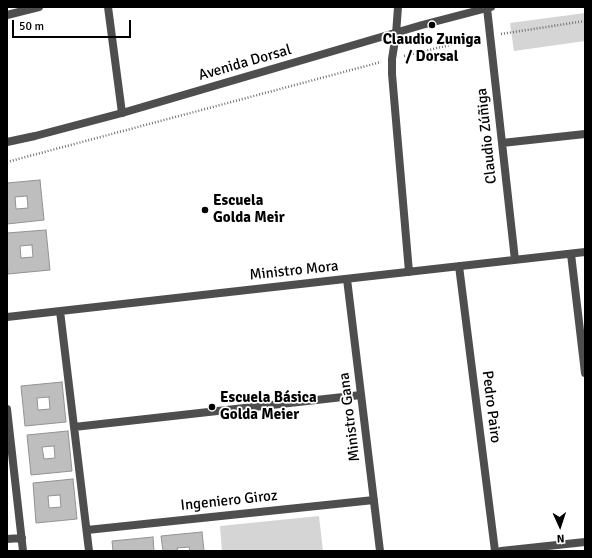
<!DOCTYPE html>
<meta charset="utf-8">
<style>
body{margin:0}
#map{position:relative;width:592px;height:558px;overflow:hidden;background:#fff;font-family:Signika,sans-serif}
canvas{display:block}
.frame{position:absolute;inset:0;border:8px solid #000;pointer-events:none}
.north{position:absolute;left:540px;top:506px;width:40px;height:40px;-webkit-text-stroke:3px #fff;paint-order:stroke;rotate:177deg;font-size:11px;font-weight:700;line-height:16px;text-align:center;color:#000}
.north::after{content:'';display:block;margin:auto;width:14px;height:18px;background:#000;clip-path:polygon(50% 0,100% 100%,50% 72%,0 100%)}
.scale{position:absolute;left:12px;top:20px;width:119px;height:18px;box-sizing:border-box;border:2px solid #000;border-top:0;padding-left:5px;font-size:12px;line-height:14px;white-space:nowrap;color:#000;-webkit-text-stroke:3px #fff;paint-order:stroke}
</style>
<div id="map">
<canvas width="592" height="558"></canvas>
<div class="frame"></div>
<div class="north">N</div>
<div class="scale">50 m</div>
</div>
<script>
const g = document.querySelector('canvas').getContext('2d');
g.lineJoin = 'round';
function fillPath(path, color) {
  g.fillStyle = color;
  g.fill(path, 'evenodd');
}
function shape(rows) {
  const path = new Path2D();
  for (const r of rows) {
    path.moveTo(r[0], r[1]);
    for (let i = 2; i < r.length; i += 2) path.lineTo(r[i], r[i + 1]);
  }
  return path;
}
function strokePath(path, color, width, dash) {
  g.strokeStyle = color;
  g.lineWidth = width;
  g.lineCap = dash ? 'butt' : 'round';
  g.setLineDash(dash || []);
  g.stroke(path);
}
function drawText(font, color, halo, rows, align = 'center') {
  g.font = font + ' Signika,sans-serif';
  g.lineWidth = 3.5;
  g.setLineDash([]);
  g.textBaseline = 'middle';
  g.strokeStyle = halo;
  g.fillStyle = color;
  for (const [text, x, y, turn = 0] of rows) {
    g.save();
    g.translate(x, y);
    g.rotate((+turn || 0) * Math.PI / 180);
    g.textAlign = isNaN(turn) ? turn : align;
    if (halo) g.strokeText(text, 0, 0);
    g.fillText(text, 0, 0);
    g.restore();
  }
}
fillPath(shape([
 [585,13,585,41,514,51,510,23],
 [319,516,323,551,222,551,220,526]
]), '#d5d5d5');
const building = shape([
 [40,180,44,220,7,224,7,183,40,180],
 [27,196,28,208,16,209,15,197,27,196],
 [46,230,50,270,8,274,7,259,7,233,46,230],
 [32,245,33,257,21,258,20,246,32,245],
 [62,382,66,422,25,426,21,386,62,382],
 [49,397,50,409,38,410,37,398,49,397],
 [68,431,72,471,31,475,27,435,68,431],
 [54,446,55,458,44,459,42,447,54,446],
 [73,479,77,519,36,523,33,483,73,479],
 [60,495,61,507,49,508,48,496,60,495],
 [202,532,204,551,190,551,189,547,177,548,178,551,163,551,161,536,202,532],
 [153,537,154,551,113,551,112,541,153,537]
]);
fillPath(building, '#bebebe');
strokePath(building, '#929292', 1);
strokePath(shape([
 [501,34,585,21],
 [404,56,479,38],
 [7,162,381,62]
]), '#707070', 2.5, [1, 2]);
strokePath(shape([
 [108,7,122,113],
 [398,7,396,34,392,59,392,74,409,272],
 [487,8,515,260],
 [7,15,39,7],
 [502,143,585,134],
 [571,254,585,373],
 [459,266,495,551],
 [347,279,380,551],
 [60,311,89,551],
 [7,317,585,252],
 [7,409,23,551],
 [74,427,361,395],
 [87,530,374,500],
 [7,539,22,538],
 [501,551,585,542]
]), '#4e4e4e', 8);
strokePath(shape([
 [7,142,35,136,122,113,422,25,491,7]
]), '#4e4e4e', 8);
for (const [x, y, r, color] of [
 [432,25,4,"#000"],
 [205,210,4,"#000"],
 [212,407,4,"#000"]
]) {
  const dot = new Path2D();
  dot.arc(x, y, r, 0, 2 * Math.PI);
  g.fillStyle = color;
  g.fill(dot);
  strokePath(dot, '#fff', 1.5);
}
drawText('bold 15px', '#000', '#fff', [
 ["Claudio Zuniga",432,40,"center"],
 ["/ Dorsal",432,57,"center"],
 ["Escuela",213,201],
 ["Golda Meir",213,218],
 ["Escuela Básica",220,398],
 ["Golda Meier",220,415]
], 'left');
drawText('15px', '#000', '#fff', [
 ["Avenida Dorsal",245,63,-16],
 ["Claudio Zúñiga",487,136,-96],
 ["Ministro Mora",294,271,-6],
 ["Pedro Pairo",491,407,83],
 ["Ministro Gana",350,417,-97],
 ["Ingeniero Giroz",229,501,-6]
]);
</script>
